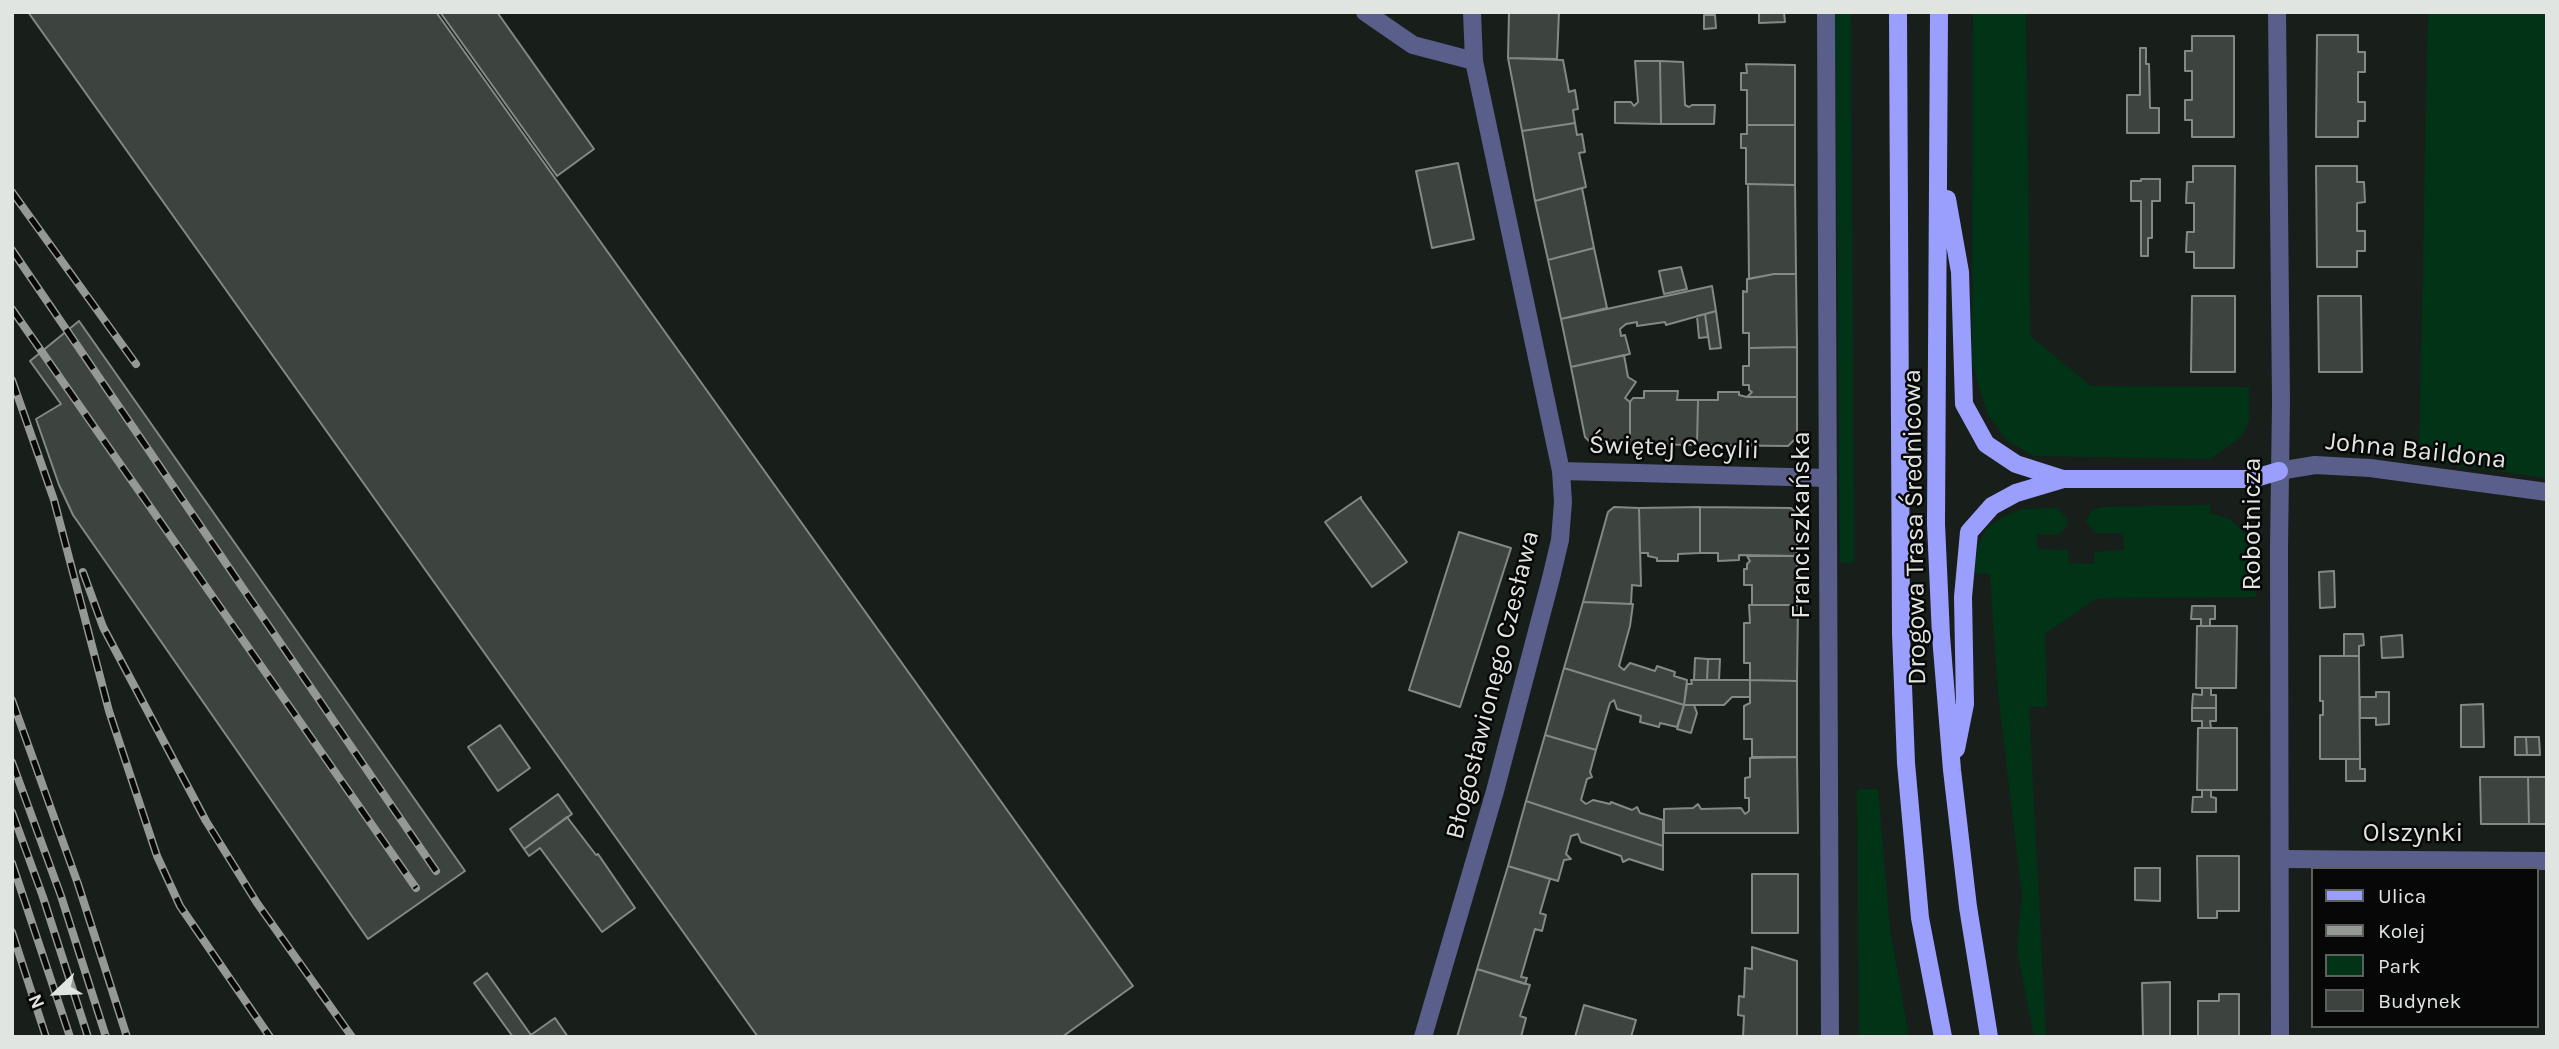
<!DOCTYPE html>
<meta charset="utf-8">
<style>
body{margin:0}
#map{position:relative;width:2559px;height:1049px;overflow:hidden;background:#181e1a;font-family:Karla,sans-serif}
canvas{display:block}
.frame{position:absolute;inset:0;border:14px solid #e1e5e1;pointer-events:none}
.legend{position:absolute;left:2311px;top:867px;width:228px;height:161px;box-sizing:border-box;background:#060706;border:2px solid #5e605e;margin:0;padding:9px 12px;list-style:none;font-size:21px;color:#e1e5e1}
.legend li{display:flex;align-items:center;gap:14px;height:35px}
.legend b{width:35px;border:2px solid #5e605e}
.north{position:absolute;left:21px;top:958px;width:70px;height:70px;-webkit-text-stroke:5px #060706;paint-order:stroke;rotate:247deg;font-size:19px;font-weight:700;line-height:28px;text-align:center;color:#e1e5e1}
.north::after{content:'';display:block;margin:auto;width:24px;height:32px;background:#e1e5e1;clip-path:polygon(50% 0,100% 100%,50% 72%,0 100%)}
</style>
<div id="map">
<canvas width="2559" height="1049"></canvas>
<div class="frame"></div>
<ul class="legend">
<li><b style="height:9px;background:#9a9ffd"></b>Ulica</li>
<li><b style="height:9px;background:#949995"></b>Kolej</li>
<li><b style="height:19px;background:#013417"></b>Park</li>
<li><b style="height:19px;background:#3d433f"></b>Budynek</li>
</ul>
<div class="north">N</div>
</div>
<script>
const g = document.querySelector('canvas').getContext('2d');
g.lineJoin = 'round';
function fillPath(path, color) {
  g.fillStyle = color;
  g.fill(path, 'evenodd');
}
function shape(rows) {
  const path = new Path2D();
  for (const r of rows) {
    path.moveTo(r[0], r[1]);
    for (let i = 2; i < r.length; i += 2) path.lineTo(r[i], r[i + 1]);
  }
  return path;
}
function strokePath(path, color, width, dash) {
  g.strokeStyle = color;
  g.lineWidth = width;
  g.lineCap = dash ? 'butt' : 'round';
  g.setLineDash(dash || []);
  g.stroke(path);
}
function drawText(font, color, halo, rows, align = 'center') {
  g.font = font + ' Karla,sans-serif';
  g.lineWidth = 5;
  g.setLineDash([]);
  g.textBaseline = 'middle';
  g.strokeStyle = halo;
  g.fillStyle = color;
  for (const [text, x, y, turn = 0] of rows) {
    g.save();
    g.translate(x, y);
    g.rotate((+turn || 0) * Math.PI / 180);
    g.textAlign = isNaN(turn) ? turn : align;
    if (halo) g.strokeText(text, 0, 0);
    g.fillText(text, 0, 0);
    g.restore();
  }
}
fillPath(shape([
 [1835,12,1851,12,1854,562,1840,563],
 [1973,12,2026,12,2030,336,2091,386,2249,387,2249,420,2242,436,2210,459,2034,456,2006,440,1987,412,1972,364],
 [2428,12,2547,12,2547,478,2419,460],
 [2210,505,2210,513,2230,519,2251,539,2256,597,2097,598,2045,634,2047,707,2029,707,2046,1037,2034,1037,2017,950,2022,895,1998,693,1990,574,1974,573,1978,545,1987,528,2003,517,2022,509,2057,508,2067,518,2067,526,2059,534,2036,534,2038,549,2068,550,2069,563,2094,564,2094,552,2124,550,2123,533,2097,533,2090,527,2086,521,2092,510,2104,507],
 [1857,789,1878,789,1890,929,1909,1037,1859,1037]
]), '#013417');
const building = shape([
 [28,12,436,12,1133,986,1062,1037,758,1037,28,12],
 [440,12,497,12,594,149,557,176,440,12],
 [1509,12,1559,12,1557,59,1508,58,1509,12],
 [1759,12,1784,12,1785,22,1759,23,1759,12],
 [1704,15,1715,15,1716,28,1704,29,1704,15],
 [2317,35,2358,35,2358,52,2365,52,2365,72,2358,72,2358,102,2365,102,2365,121,2358,121,2358,137,2316,137,2317,35],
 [2192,36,2234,36,2234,137,2192,137,2192,120,2185,120,2185,100,2192,100,2192,71,2185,71,2185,51,2192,51,2192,36],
 [2140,48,2146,48,2146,64,2149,64,2150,108,2159,108,2159,133,2127,133,2127,95,2140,95,2140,48],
 [1508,58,1563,60,1569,92,1575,90,1578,109,1573,110,1575,123,1522,131,1508,58],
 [1635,61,1660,61,1661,124,1615,123,1615,102,1631,102,1634,106,1638,102,1635,61],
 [1660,61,1683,62,1685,105,1689,107,1692,105,1715,105,1714,124,1661,124,1660,61],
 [1746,64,1795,65,1795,125,1747,125,1747,90,1741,90,1741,73,1747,73,1746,64],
 [1575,123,1577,135,1582,134,1585,152,1579,153,1586,187,1535,201,1522,131,1575,123],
 [1747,125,1795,125,1795,185,1746,184,1746,148,1741,148,1741,134,1747,134,1747,125],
 [1458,163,1474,239,1432,248,1416,171,1458,163],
 [2193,166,2235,166,2234,268,2194,268,2194,252,2186,252,2187,232,2194,232,2194,203,2186,203,2187,182,2193,182,2193,166],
 [2316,166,2357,166,2357,182,2364,182,2365,202,2357,203,2357,231,2365,231,2365,251,2357,251,2357,267,2317,267,2316,166],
 [2141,179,2160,179,2160,201,2152,201,2152,238,2148,238,2148,256,2141,256,2141,201,2131,201,2131,181,2141,181,2141,179],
 [1748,184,1795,185,1796,274,1774,274,1749,279,1748,184],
 [1582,188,1594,248,1548,260,1535,201,1582,188],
 [1594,248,1607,308,1561,319,1548,260,1594,248],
 [1681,267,1687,289,1664,294,1659,271,1681,267],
 [1774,274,1796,274,1797,347,1749,348,1749,333,1743,333,1743,291,1747,292,1747,279,1774,274],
 [1712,286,1716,311,1666,325,1665,322,1637,326,1637,322,1626,324,1620,329,1621,336,1625,335,1630,354,1571,367,1561,319,1712,286],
 [2192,296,2235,296,2235,372,2191,372,2192,296],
 [2318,296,2361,296,2362,372,2319,372,2318,296],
 [1716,311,1721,348,1710,349,1705,314,1716,311],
 [1705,314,1708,337,1699,338,1697,316,1705,314],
 [79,321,465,871,368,939,73,515,59,485,36,419,61,404,30,361,79,321],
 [1797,347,1797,397,1747,397,1752,392,1749,390,1749,385,1743,385,1743,366,1749,366,1749,348,1797,347],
 [1624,355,1628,377,1636,382,1625,398,1630,402,1630,444,1592,444,1585,437,1571,367,1624,355],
 [1644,391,1678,391,1677,400,1698,400,1697,445,1630,444,1630,402,1633,398,1644,398,1644,391],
 [1718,392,1739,392,1739,395,1747,397,1797,397,1797,437,1788,446,1697,445,1698,400,1718,400,1718,392],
 [1361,497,1361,499,1407,562,1372,587,1325,522,1361,497],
 [1614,507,1639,508,1641,586,1632,585,1631,604,1583,602,1608,512,1614,507],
 [1700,507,1700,553,1678,554,1678,561,1657,561,1657,558,1648,556,1648,553,1640,553,1639,508,1700,507],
 [1700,507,1791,508,1798,515,1797,556,1739,555,1739,560,1718,561,1718,553,1700,553,1700,507],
 [1459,532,1511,548,1460,707,1409,690,1459,532],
 [1747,556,1797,556,1798,605,1752,605,1752,585,1744,585,1744,569,1747,569,1747,564,1750,561,1747,556],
 [2334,571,2335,607,2320,608,2319,572,2334,571],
 [1583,602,1633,604,1630,626,1619,666,1624,670,1630,663,1655,671,1657,666,1675,672,1674,676,1687,680,1684,705,1564,668,1583,602],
 [1749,605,1798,605,1797,681,1750,680,1750,663,1744,663,1744,623,1750,623,1749,605],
 [2192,606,2215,606,2215,619,2210,619,2210,626,2201,626,2201,619,2191,619,2192,606],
 [2197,626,2237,626,2236,688,2196,688,2197,626],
 [2344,634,2363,634,2364,645,2359,646,2359,656,2344,656,2344,634],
 [2402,635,2403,657,2382,658,2381,637,2402,635],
 [2320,656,2359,656,2360,759,2320,759,2320,715,2323,715,2323,701,2320,701,2320,656],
 [1695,658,1708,659,1707,680,1694,680,1695,658],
 [1708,659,1720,659,1719,680,1707,680,1708,659],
 [1564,668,1684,705,1677,727,1660,723,1659,727,1640,722,1641,716,1617,709,1614,700,1610,703,1596,750,1545,735,1564,668],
 [1691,680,1750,680,1750,697,1732,697,1724,705,1684,705,1687,684,1692,684,1691,680],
 [1750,680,1797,681,1797,757,1752,757,1752,739,1744,739,1744,706,1750,703,1750,680],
 [2202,688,2211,688,2211,695,2216,695,2216,708,2192,708,2193,694,2202,695,2202,688],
 [2376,692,2389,692,2389,724,2376,725,2376,718,2360,718,2360,697,2376,697,2376,692],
 [2483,704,2484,747,2461,747,2461,705,2483,704],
 [1684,705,1694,705,1697,713,1691,733,1677,729,1684,705],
 [2192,708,2216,708,2216,721,2210,721,2211,728,2202,728,2202,721,2192,721,2192,708],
 [500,725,530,768,498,791,468,747,500,725],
 [2198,728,2237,728,2237,790,2197,790,2198,728],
 [1545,735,1596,750,1590,772,1592,777,1587,779,1581,800,1586,804,1593,800,1610,804,1611,802,1632,810,1637,807,1640,813,1663,820,1663,846,1526,801,1545,735],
 [2515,737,2526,737,2527,755,2515,755,2515,737],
 [2526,737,2539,737,2540,755,2527,755,2526,737],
 [1797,757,1798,833,1664,833,1664,809,1693,808,1698,804,1701,809,1741,808,1745,814,1749,811,1749,798,1745,798,1745,778,1750,777,1750,758,1797,757],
 [2346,759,2360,759,2360,769,2365,769,2365,781,2346,781,2346,759],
 [2480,777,2528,777,2529,824,2481,824,2480,777],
 [2528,777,2547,777,2547,824,2529,824,2528,777],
 [2202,790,2211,790,2211,797,2216,798,2216,812,2192,812,2193,797,2202,797,2202,790],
 [558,794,572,814,524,849,510,829,558,794],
 [1526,801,1663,846,1663,870,1629,859,1623,862,1621,856,1581,842,1578,834,1571,836,1566,854,1571,859,1564,860,1558,881,1508,866,1526,801],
 [567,817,596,855,598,854,635,908,602,932,540,848,529,856,524,849,567,817],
 [2197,856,2239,856,2239,911,2217,911,2217,918,2198,918,2197,856],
 [1508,866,1550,879,1540,913,1546,915,1542,931,1535,929,1521,977,1527,978,1525,984,1477,969,1508,866],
 [2135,868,2160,868,2160,901,2135,900,2135,868],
 [1752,874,1798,874,1798,933,1752,933,1752,874],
 [1752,947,1797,961,1797,1037,1743,1037,1744,1016,1738,1015,1739,996,1744,997,1745,968,1752,969,1752,947],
 [1477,969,1530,985,1520,1016,1526,1018,1521,1037,1457,1037,1477,969],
 [487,973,531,1035,528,1037,513,1037,474,983,487,973],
 [2170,982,2170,1037,2143,1037,2142,983,2170,982],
 [2219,994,2239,994,2239,1037,2198,1037,2198,1001,2219,1001,2219,994],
 [1584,1005,1636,1020,1631,1037,1575,1037,1584,1005],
 [555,1018,568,1037,528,1037,552,1020,555,1018]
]);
fillPath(building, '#3d433f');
strokePath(building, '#838a85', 2);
strokePath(shape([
 [1365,12,1413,45,1474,61],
 [1561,471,1828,478],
 [2280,859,2547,861]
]), '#5a5e8a', 18);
strokePath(shape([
 [1826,12,1830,1037],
 [2277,12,2281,402,2279,548,2280,1037],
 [2279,471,2315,465,2370,468,2547,492],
 [1423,1037,1495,791,1551,578,1560,540,1563,502,1561,471,1474,61,1472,12]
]), '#5a5e8a', 18);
strokePath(shape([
 [1898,12,1901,634,1906,763,1920,918,1943,1037],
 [1939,12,1936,524,1941,636,1952,770,1968,907,1989,1037],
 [1947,199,1960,272,1964,404,1986,444,2016,464,2063,479,2252,479,2279,471],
 [1956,749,1965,704,1963,597,1969,532,1992,506,2016,493,2063,479]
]), '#9a9ffd', 18);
const rail = shape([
 [12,192,136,364],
 [12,250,436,871],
 [12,309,416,888],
 [12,380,54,500,109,711,157,856,180,906,270,1037],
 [83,572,103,627,206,821,257,903,352,1037],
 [12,700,78,884,127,1037],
 [12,762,61,896,106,1037],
 [12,812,43,897,88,1037],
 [12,863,70,1037],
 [12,932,46,1037]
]);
strokePath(rail, '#949995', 8);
strokePath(rail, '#060706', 5, [16]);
drawText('26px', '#e1e5e1', '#060706', [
 ["Świętej Cecylii",1674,448,2],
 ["Johna Baildona",2416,451,6],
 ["Robotnicza",2253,524,-90],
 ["Franciszkańska",1802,525,-90],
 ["Drogowa Trasa Średnicowa",1915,527,-91],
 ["Błogosławionego Czesława",1493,685,-76],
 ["Olszynki",2413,834]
]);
</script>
